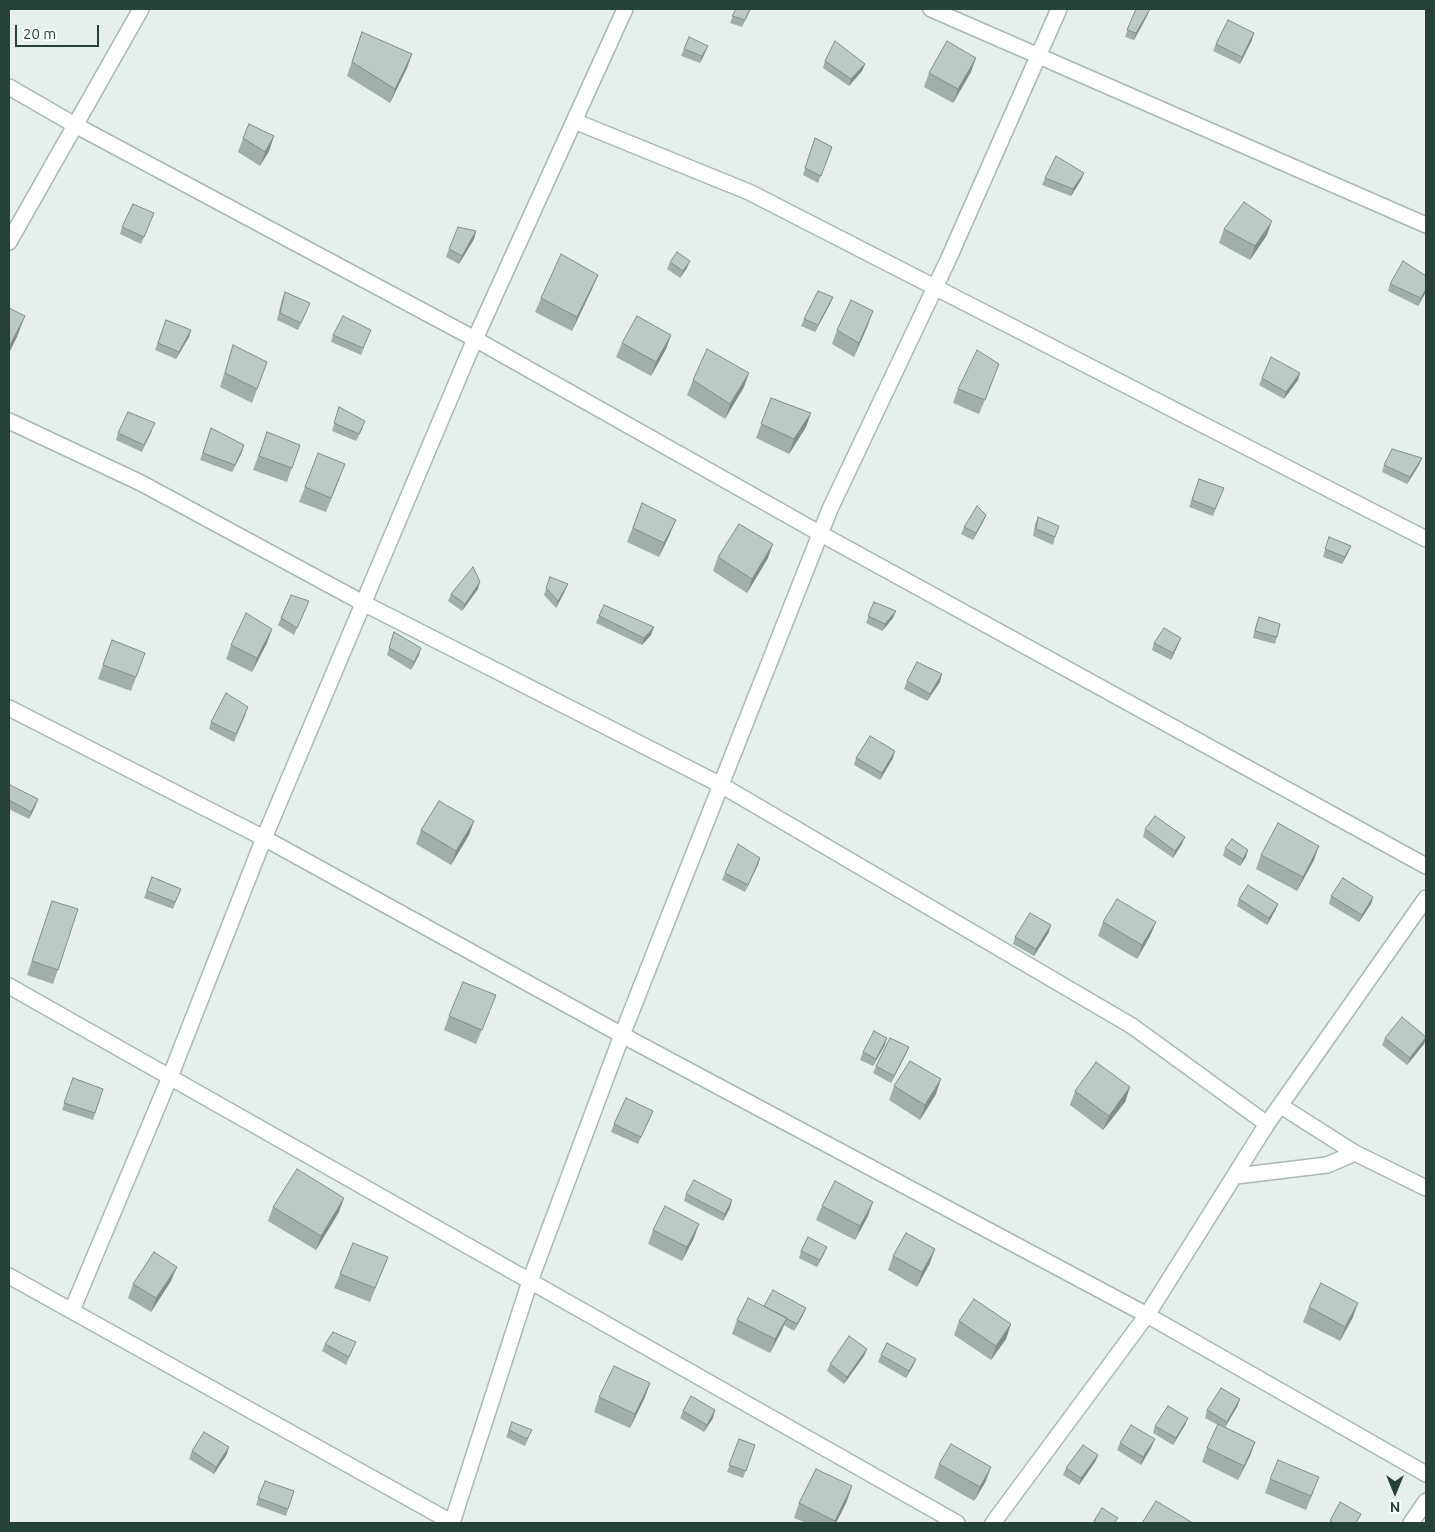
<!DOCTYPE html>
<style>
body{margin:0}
#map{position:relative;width:1435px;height:1532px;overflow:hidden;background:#e6efeb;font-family:Ubuntu,sans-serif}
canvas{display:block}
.frame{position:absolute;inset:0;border:10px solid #24423a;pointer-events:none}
.north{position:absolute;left:1370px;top:1467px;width:50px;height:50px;-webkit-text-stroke:4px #f7fbf9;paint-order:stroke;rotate:180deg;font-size:14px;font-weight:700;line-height:20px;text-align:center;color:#24423a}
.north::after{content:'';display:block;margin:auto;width:18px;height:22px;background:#24423a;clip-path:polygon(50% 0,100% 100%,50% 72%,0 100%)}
.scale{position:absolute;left:15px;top:25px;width:84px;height:22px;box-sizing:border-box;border:2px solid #24423a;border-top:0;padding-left:6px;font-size:15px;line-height:18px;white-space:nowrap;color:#24423a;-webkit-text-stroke:4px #f7fbf9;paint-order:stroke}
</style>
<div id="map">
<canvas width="1435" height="1532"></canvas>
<div class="frame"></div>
<div class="north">N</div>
<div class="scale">20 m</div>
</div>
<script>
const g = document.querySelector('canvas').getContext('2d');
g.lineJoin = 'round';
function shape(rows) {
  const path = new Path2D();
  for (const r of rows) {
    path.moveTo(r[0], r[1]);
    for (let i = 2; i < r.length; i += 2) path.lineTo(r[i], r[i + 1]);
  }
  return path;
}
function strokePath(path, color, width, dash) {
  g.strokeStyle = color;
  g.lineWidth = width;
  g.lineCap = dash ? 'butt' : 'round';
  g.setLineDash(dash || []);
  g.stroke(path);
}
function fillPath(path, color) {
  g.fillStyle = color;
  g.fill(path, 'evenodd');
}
const minor = shape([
 [931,9,1426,225],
 [9,87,75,125,475,339,821,534,1426,866],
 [574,121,749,192,1426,539],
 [9,242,141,9],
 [9,421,141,483,363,603,721,785,1132,1026,1267,1124],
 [9,986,957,1523],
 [1281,1106,1355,1153,1426,1188],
 [1236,1176,1327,1165,1355,1153],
 [9,1276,453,1523],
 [72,1310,170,1077,264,838,475,339,625,9],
 [452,1523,530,1281,622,1035,830,509,948,260,1059,9],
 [993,1523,1147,1315,1267,1124,1426,898],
 [1411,1523,1426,1501]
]);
const tertiary = shape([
 [9,708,264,838,622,1035,1147,1315,1426,1474]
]);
strokePath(minor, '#a8b8b2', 18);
strokePath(tertiary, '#a8b8b2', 18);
strokePath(minor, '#fff', 15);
strokePath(tertiary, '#fff', 15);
fillPath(shape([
 [736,9,751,9,742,27,730,23],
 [1136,9,1150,9,1147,16,1134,40,1125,37],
 [362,32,412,54,407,68,390,103,347,76],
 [1252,40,1240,64,1213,51,1216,44],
 [684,49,705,53,700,63,681,56],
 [825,61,865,64,862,71,849,86,823,68],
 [971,72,953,103,924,87,929,73],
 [274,136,269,151,260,166,238,152,243,138],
 [815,138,832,147,818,183,803,175],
 [1084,173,1081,180,1071,196,1042,185,1045,178],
 [151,221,141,244,120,234,122,227],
 [1224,229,1267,235,1250,260,1219,243],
 [476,231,474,239,459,264,446,257,449,249],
 [670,262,687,268,680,278,667,269],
 [598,275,592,289,572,331,535,312,541,298],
 [1390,284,1426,292,1418,306,1388,291],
 [285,292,307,311,298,330,277,320,282,299],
 [833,297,830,304,815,332,801,326,804,319],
 [166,320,191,330,189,337,176,359,155,350],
 [868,325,854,357,832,344,837,330],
 [371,330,361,355,331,342,333,335],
 [671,335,666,349,651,376,616,357,622,343],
 [233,345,267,362,252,403,220,387],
 [1300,373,1298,380,1284,399,1259,385,1262,378],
 [994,378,979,414,953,403,958,389],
 [693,380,744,387,725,419,687,395],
 [771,398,811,413,806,427,789,454,756,438],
 [339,407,363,428,356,441,332,431],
 [211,428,242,452,232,472,200,460],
 [152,431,142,452,116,440,118,433],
 [267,432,292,468,287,482,253,470],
 [1422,458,1419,465,1407,484,1382,472,1384,465],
 [340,478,326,512,299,502,305,487],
 [1199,479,1224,488,1213,516,1189,507],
 [642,503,670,534,659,557,627,542],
 [986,515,983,522,973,540,961,534,964,527],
 [1038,517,1055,537,1053,545,1033,536,1035,524],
 [1329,537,1348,553,1342,564,1323,557],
 [718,557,768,558,747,593,713,571],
 [550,577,565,591,556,608,544,595],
 [478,589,462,611,448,601,451,594],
 [874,602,893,618,882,631,866,623],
 [306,608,294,635,278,625,281,618],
 [599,616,651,635,642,645,596,623],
 [1259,617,1277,637,1275,644,1253,638,1256,624],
 [272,629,267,643,252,672,226,659,231,645],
 [394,632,419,655,411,670,387,655],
 [1181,638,1171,660,1152,650,1154,643],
 [112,640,145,653,131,691,98,679],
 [907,681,940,682,927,701,904,689],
 [246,714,234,742,209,729,211,722],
 [856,758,893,758,880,780,854,765],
 [9,787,38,799,35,807,29,819,9,809],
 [474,821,469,835,451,865,416,844,421,830],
 [1145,829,1182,844,1173,858,1143,837],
 [1225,848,1246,857,1240,866,1223,856],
 [1261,855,1314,860,1297,891,1256,869],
 [760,858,745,892,722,880,725,873],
 [152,877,181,889,173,909,144,898],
 [1331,896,1373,897,1371,904,1359,922,1329,904],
 [1239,899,1278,904,1275,911,1267,925,1237,906],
 [52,901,58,970,53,984,27,975],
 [1103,922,1156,922,1150,936,1137,959,1098,936],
 [1049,932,1034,956,1013,944,1015,937],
 [496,995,476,1044,444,1030,449,1016],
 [1426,1037,1424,1044,1407,1065,1382,1045,1385,1038],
 [885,1045,873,1066,860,1060,863,1052],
 [909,1047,906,1054,891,1083,873,1073,876,1066],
 [73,1078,103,1089,93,1120,62,1110],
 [894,1086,936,1094,920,1120,889,1100],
 [1130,1087,1125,1102,1103,1130,1070,1105,1075,1091],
 [650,1118,638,1144,611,1132,614,1124],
 [686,1194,730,1208,723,1221,684,1201],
 [822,1206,868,1216,855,1240,816,1220],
 [273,1207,339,1212,316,1250,268,1221],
 [653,1230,694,1238,682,1261,648,1244],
 [827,1247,824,1254,817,1267,799,1258,801,1251],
 [893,1256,930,1263,917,1287,888,1270],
 [388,1257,370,1302,334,1288,340,1274],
 [171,1281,151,1312,128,1298,133,1284],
 [764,1306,806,1308,803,1315,794,1331,784,1325,781,1332,770,1353,732,1334,737,1320],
 [1309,1307,1353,1317,1340,1341,1303,1322],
 [959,1321,1011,1324,1006,1339,991,1360,954,1335],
 [325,1344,353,1349,346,1365,322,1351],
 [867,1349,864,1356,844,1384,827,1371,830,1364],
 [881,1355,916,1359,913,1366,906,1378,878,1362],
 [650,1383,645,1397,630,1428,594,1412,599,1397],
 [1240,1399,1237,1407,1225,1427,1255,1442,1250,1456,1238,1480,1202,1462,1207,1448,1218,1425,1205,1418,1207,1410],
 [683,1411,713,1418,704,1432,680,1418],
 [1188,1418,1185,1425,1173,1445,1153,1433,1155,1426],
 [512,1422,529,1437,525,1446,506,1437],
 [739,1439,755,1445,743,1478,727,1472],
 [1120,1443,1152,1446,1141,1465,1117,1450],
 [192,1451,227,1454,214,1474,189,1459],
 [1098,1455,1095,1462,1079,1485,1063,1475,1066,1468],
 [939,1464,986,1481,974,1501,934,1478],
 [1270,1479,1314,1491,1306,1510,1265,1493],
 [265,1481,294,1491,286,1516,256,1505],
 [847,1501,836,1523,806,1523,794,1518,799,1503]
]), '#a1aea9');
fillPath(shape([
 [1150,9,1147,16,1134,40,1136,33],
 [1254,33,1252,40,1240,64,1242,57],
 [708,46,705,53,700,63,702,56],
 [412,54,407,68,390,103,395,89],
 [976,58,971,72,953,103,958,89],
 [865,64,862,71,849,86,851,79],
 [274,136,269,151,260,166,265,152],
 [1084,173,1081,180,1071,196,1073,189],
 [1272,221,1267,235,1250,260,1255,246],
 [476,231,474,239,459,264,462,256],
 [690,261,687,268,680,278,683,271],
 [598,275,592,289,572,331,577,317],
 [1426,289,1426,292,1418,306,1421,298],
 [833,297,830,304,815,332,818,325],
 [873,311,868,325,854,357,859,343],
 [25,316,17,337,9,353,9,348,10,345],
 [191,330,189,337,176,359,179,352],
 [671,335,666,349,651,376,656,362],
 [749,373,744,387,725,419,730,404],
 [1300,373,1298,380,1284,399,1286,392],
 [811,413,806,427,789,454,794,439],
 [244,445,242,452,232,472,235,465],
 [1422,458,1419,465,1407,484,1410,477],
 [986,515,983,522,973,540,976,533],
 [676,520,670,534,659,557,664,543],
 [773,544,768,558,747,593,752,579],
 [1351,546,1348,553,1342,564,1345,557],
 [480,582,478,589,462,611,465,604],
 [568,584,565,591,556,608,558,601],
 [896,611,893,618,882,631,885,624],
 [654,627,651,635,642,645,644,638],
 [272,629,267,643,252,672,257,658],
 [1181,638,1178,645,1171,660,1173,653],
 [421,648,419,655,411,670,414,662],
 [942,674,940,682,927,701,930,694],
 [895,751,893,758,880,780,882,773],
 [38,799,35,807,29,819,31,812],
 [474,821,469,835,451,865,456,851],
 [1185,837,1182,844,1173,858,1175,851],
 [1319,846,1314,860,1297,891,1303,877],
 [1248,850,1246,857,1240,866,1243,859],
 [760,858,758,865,745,892,748,885],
 [1373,897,1371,904,1359,922,1362,915],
 [1278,904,1275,911,1267,925,1269,918],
 [1156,922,1150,936,1137,959,1142,945],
 [1051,925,1049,932,1034,956,1036,949],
 [887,1038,885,1045,873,1066,876,1059],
 [1426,1038,1424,1044,1407,1065,1410,1058],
 [909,1047,906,1054,891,1083,894,1076],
 [941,1079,936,1094,920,1120,925,1105],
 [1130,1087,1125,1102,1103,1130,1109,1116],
 [344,1198,339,1212,316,1250,321,1236],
 [732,1200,730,1208,723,1221,725,1214],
 [873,1202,868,1216,855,1240,860,1226],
 [699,1224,694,1238,682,1261,687,1247],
 [827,1247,824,1254,817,1267,820,1260],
 [935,1249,930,1263,917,1287,922,1272],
 [177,1267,171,1281,151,1312,156,1298],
 [1358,1303,1353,1317,1340,1341,1345,1327],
 [806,1308,803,1315,794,1331,797,1324],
 [787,1318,781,1332,770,1353,775,1339],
 [1011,1324,1006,1339,991,1360,996,1346],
 [867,1349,864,1356,844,1384,847,1377],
 [916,1359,913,1366,906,1378,909,1371],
 [650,1383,645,1397,630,1428,635,1414],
 [1240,1399,1237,1407,1224,1429,1227,1422],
 [715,1410,713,1418,704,1432,707,1425],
 [1188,1418,1185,1425,1173,1445,1176,1438],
 [1155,1439,1152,1446,1141,1465,1143,1457],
 [1255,1442,1250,1456,1238,1480,1244,1466],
 [229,1447,227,1454,214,1474,216,1467],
 [1098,1455,1095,1462,1079,1485,1081,1478],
 [991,1467,986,1481,974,1501,980,1487],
 [852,1486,847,1501,836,1523,834,1523]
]), '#838d89');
const building = shape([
 [736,9,750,9,745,20,732,16,736,9],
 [1136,9,1150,9,1136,33,1127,30,1136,9],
 [1228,20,1254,33,1242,57,1216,44,1228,20],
 [362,32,412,54,395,89,352,62,362,32],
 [689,37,708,46,702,56,684,49,689,37],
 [835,41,865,64,851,79,825,61,835,41],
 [947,41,976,58,958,89,929,73,947,41],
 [249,124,274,136,265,152,243,138,249,124],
 [815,138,832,147,821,176,805,168,815,138],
 [1056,156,1084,173,1073,189,1045,178,1056,156],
 [1244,202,1272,221,1255,246,1224,229,1244,202],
 [133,204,154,213,144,237,122,227,133,204],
 [458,227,476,231,462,256,449,249,458,227],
 [677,252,690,261,683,271,670,262,677,252],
 [561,254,598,275,577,317,541,298,561,254],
 [1403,261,1426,276,1426,289,1421,298,1390,284,1403,261],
 [818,291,833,297,818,325,804,319,818,291],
 [285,292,310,303,301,323,280,313,285,292],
 [851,300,873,311,859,343,837,330,851,300],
 [9,308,25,316,10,345,9,344,9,308],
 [343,316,371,330,363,348,333,335,343,316],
 [637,316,671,335,656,362,622,343,637,316],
 [166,320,191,330,179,352,158,343,166,320],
 [233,345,267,362,257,389,225,373,233,345],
 [707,349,749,373,730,404,693,380,707,349],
 [977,350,999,364,985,400,958,389,977,350],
 [1271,357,1300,373,1286,392,1262,378,1271,357],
 [771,398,811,413,794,439,761,424,771,398],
 [339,407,365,421,359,434,334,423,339,407],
 [128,412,155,423,144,445,118,433,128,412],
 [211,428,244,445,235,465,203,453,211,428],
 [267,432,300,445,292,468,259,456,267,432],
 [1392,449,1422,458,1410,477,1384,465,1392,449],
 [318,453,345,464,331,498,305,487,318,453],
 [1199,479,1224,488,1215,509,1192,500,1199,479],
 [642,503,676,520,664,543,633,528,642,503],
 [977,506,986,515,976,533,964,527,977,506],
 [1038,517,1059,526,1055,537,1036,529,1038,517],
 [739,524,773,544,752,579,718,557,739,524],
 [1329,537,1351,546,1345,557,1325,549,1329,537],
 [473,567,480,582,465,604,451,594,473,567],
 [550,577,568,584,558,601,546,588,550,577],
 [291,595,309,601,297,628,281,618,291,595],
 [874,602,896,611,885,624,868,616,874,602],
 [604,605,654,627,644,638,599,616,604,605],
 [246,613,272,629,257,658,231,645,246,613],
 [1259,617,1280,624,1277,637,1255,631,1259,617],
 [1164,628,1181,638,1173,653,1154,643,1164,628],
 [394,632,421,648,414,662,389,648,394,632],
 [112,640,145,653,136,677,103,665,112,640],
 [917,662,942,674,930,694,907,681,917,662],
 [226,693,248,707,236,734,211,722,226,693],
 [870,736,895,751,882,773,856,758,870,736],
 [10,785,38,799,31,812,9,800,9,787,10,785],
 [439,801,474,821,456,851,421,830,439,801],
 [1155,816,1185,837,1175,851,1145,829,1155,816],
 [1278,823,1319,846,1303,877,1261,855,1278,823],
 [1232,839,1248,850,1243,859,1225,848,1232,839],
 [738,844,760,858,748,885,725,873,738,844],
 [152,877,181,889,175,902,147,891,152,877],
 [1343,878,1373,897,1362,915,1331,896,1343,878],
 [1248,885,1278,904,1269,918,1239,899,1248,885],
 [1117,899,1156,922,1142,945,1103,922,1117,899],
 [52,901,78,909,58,970,32,961,52,901],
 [1030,913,1051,925,1036,949,1015,937,1030,913],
 [463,982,496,995,482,1030,449,1016,463,982],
 [1402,1017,1426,1037,1410,1058,1385,1038,1402,1017],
 [874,1031,887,1038,876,1059,863,1052,874,1031],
 [890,1038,909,1047,894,1076,876,1066,890,1038],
 [910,1061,941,1079,925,1105,894,1086,910,1061],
 [1096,1062,1130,1087,1109,1116,1075,1091,1096,1062],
 [73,1078,103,1089,95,1113,64,1103,73,1078],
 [626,1098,653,1111,641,1137,614,1124,626,1098],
 [297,1169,344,1198,321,1236,273,1207,297,1169],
 [694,1180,732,1200,725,1214,686,1194,694,1180],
 [835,1181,873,1202,860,1226,822,1206,835,1181],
 [665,1206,699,1224,687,1247,653,1230,665,1206],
 [906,1233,935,1249,922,1272,893,1256,906,1233],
 [808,1237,827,1247,820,1260,801,1251,808,1237],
 [353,1243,388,1257,375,1288,340,1274,353,1243],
 [154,1252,177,1267,156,1298,133,1284,154,1252],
 [1321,1283,1358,1303,1345,1327,1309,1307,1321,1283],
 [773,1290,806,1308,797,1324,764,1306,773,1290],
 [748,1298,787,1318,775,1339,737,1320,748,1298],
 [974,1299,1011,1324,996,1346,959,1321,974,1299],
 [333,1332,356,1342,349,1357,325,1344,333,1332],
 [849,1336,867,1349,847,1377,830,1364,849,1336],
 [887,1343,916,1359,909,1371,881,1355,887,1343],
 [614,1366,650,1383,635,1414,599,1397,614,1366],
 [1221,1388,1240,1399,1227,1422,1207,1410,1221,1388],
 [691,1396,715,1410,707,1425,683,1411,691,1396],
 [1168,1406,1188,1418,1176,1438,1155,1426,1168,1406],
 [512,1422,532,1430,527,1439,509,1430,512,1422],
 [1218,1424,1255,1442,1244,1466,1207,1448,1218,1424],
 [1131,1425,1155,1439,1143,1457,1120,1443,1131,1425],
 [204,1432,229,1447,216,1467,192,1451,204,1432],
 [739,1439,755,1445,746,1471,729,1465,739,1439],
 [951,1444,991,1467,980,1487,939,1464,951,1444],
 [1083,1445,1098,1455,1081,1478,1066,1468,1083,1445],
 [1278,1460,1319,1477,1311,1496,1270,1479,1278,1460],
 [816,1469,852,1486,835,1521,799,1503,816,1469],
 [265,1481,294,1491,288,1509,258,1498,265,1481],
 [1156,1501,1193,1523,1142,1523,1156,1501],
 [1340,1502,1361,1514,1356,1523,1335,1523,1330,1521,1340,1502],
 [1102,1508,1118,1518,1114,1523,1097,1523,1094,1521,1102,1508]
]);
fillPath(building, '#bbcac4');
strokePath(building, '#838d89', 1);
</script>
